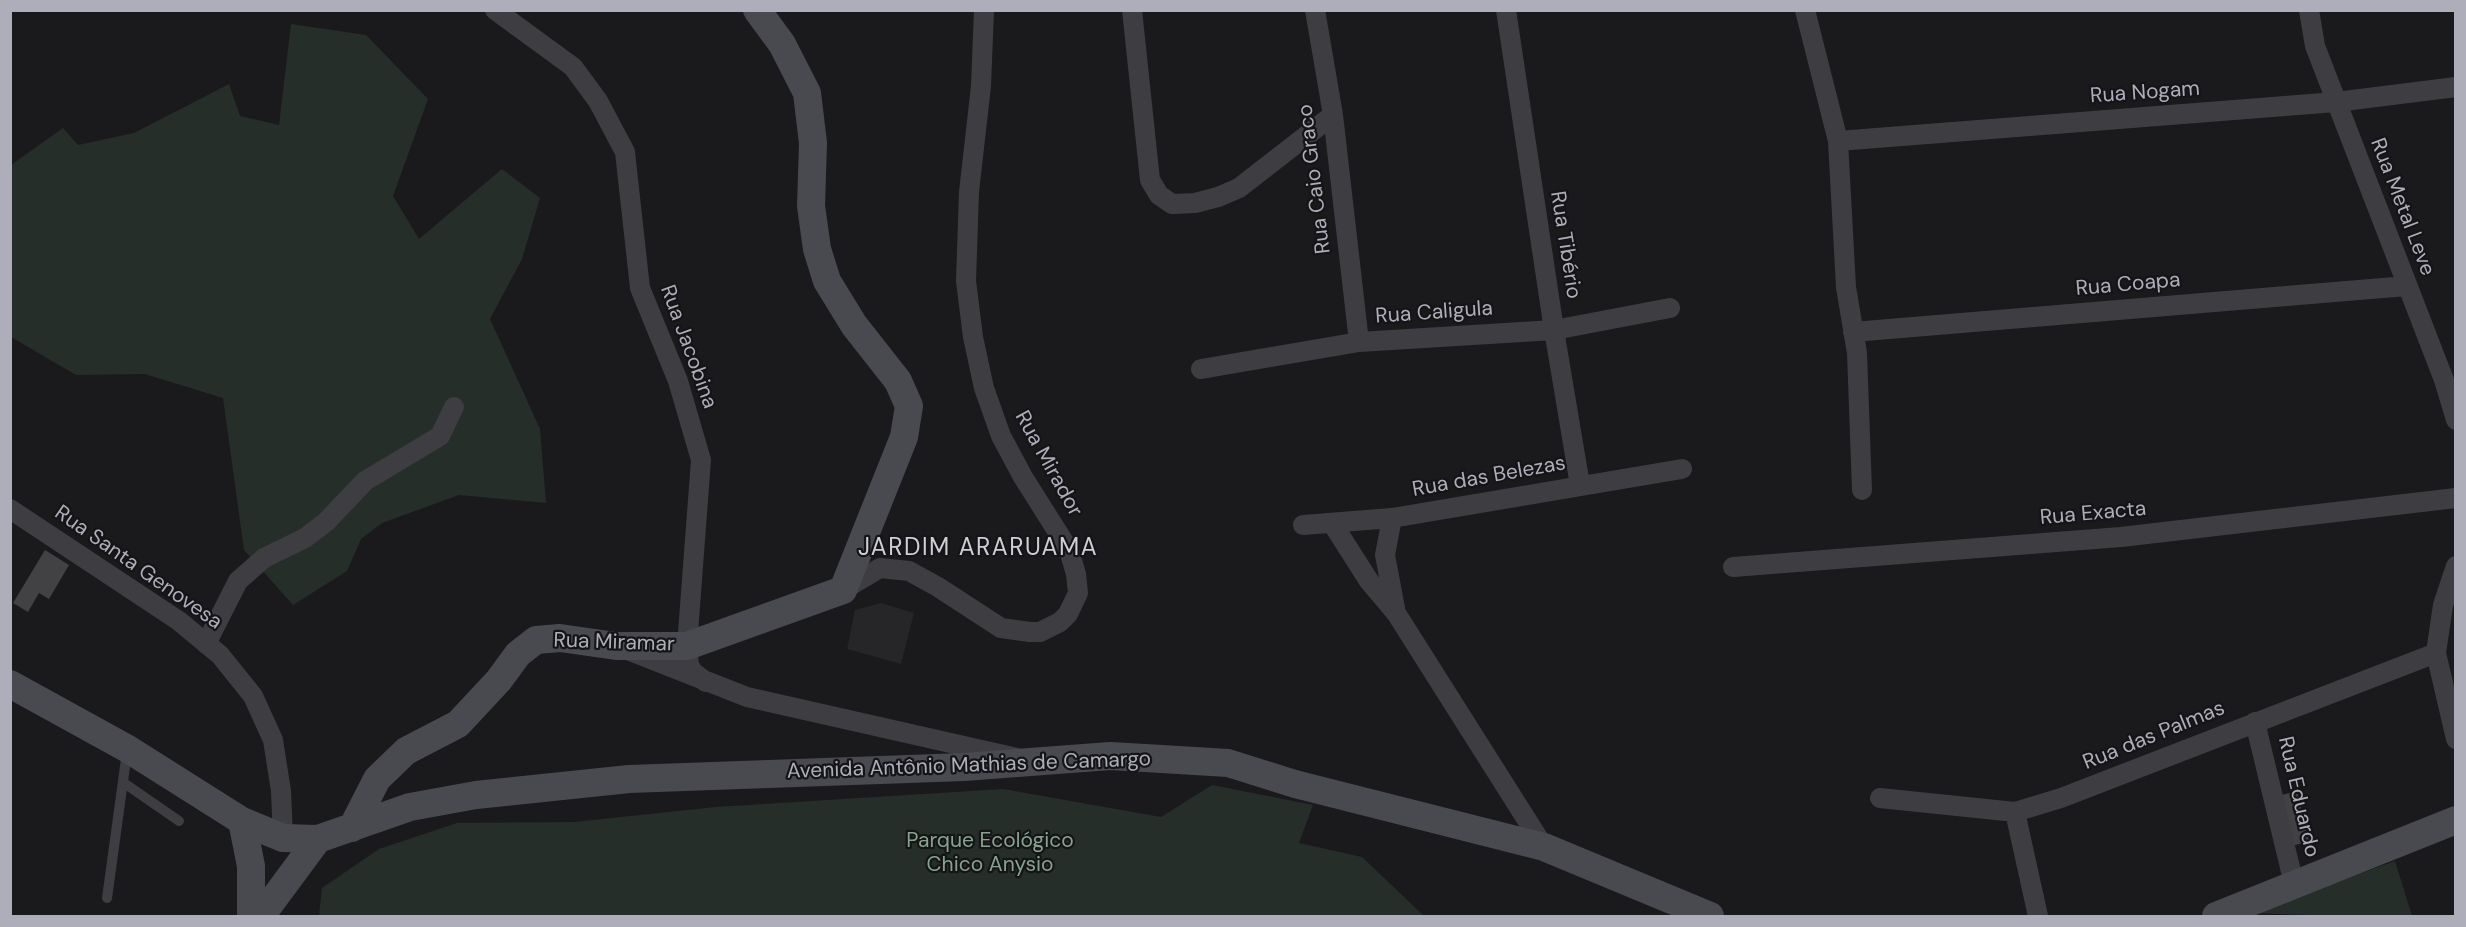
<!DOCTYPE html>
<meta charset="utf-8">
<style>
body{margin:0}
#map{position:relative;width:2466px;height:927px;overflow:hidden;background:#1a1a1c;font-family:"DM Sans",sans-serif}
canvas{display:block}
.frame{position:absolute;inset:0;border:12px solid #aeaeba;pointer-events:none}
</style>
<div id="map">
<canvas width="2466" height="927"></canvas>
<div class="frame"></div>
</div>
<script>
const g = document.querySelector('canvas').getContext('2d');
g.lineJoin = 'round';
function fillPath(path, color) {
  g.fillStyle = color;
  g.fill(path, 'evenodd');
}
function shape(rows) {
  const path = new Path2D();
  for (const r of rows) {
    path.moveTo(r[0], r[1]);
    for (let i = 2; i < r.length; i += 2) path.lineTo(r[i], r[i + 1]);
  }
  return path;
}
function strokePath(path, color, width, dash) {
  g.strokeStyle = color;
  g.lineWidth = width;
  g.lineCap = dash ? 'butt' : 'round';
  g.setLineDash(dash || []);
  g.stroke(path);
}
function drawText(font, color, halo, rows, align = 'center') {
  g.font = font + ' "DM Sans",sans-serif';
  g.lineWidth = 4.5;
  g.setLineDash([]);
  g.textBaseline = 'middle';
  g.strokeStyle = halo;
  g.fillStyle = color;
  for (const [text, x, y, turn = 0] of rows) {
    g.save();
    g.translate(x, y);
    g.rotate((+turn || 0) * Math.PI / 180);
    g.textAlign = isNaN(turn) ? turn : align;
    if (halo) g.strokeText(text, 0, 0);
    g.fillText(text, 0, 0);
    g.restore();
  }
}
fillPath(shape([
 [881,603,914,613,901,664,847,649,855,610]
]), '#262629');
fillPath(shape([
 [291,24,366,35,428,99,393,196,419,239,502,169,540,198,522,259,490,319,540,429,546,503,459,495,382,523,361,539,347,571,293,605,244,550,223,398,145,374,76,375,11,337,11,165,63,128,78,145,134,133,229,84,240,116,279,125],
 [1212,785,1313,805,1299,843,1362,857,1424,916,319,916,322,888,379,849,457,823,574,822,716,807,1003,789,1161,817],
 [2395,861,2412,916,2335,916,2251,913]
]), '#262e29');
fillPath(shape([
 [45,550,69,565,49,599,39,593,28,612,13,603],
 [2297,791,2309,841,2289,847,2278,796]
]), '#424245');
strokePath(shape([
 [124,783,179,821],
 [107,898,127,752]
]), '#3e3d42', 10);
strokePath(shape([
 [495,10,573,67,598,101,625,152,640,288,678,381,701,460,687,646,689,665,693,672,706,682],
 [1132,10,1150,180,1159,195,1172,204,1195,203,1218,197,1239,188,1333,115],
 [1315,10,1333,115,1359,342],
 [1506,10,1554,330,1580,485],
 [1805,10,1838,141,1846,287,1857,353,1862,490],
 [2309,10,2315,46,2444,380,2456,420],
 [1838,141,2336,102,2456,87],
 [1853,332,2407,286],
 [1201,369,1359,342,1554,330,1670,308],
 [10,509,179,621,220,655,253,696,273,740,281,791,283,838],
 [1392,518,1385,555,1395,608],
 [1332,523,1369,581,1396,613,1544,847],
 [1303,525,1392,518,1682,469],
 [2456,566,2443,605,2436,653,2456,739],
 [1733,567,2121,537,2456,498],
 [843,590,880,568,909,571,938,587,1001,628,1030,632,1040,632,1060,622,1068,614,1078,593,1076,574,1069,550,1023,477,1001,436,984,388,973,337,966,281,969,192,981,86,984,10],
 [206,644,238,581,264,558,305,538,326,522,365,481,440,436,454,407],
 [630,651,747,697,1017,758],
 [2255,722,2294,884],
 [1880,798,2015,812,2061,798,2436,653],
 [2015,812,2038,916]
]), '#3e3d42', 20);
strokePath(shape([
 [10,684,128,749,242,821,283,838,318,839,410,807,476,795,629,779,964,767,1110,756,1162,759,1228,763,1295,784,1544,847,1710,916],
 [242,821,251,866,251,916],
 [352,828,377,779,406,751,458,724,499,680,518,654,536,640,560,638,616,646,687,646,843,590,904,437,909,406,898,381,854,325,827,281,817,249,811,206,813,143,807,93,782,44,757,10],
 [261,916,318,839],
 [2216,916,2456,820]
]), '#494950', 28);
drawText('21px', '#aeaeba', '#151517', [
 ["Rua Nogam",2145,93,-4],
 ["Rua Caio Graco",1315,179,-97],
 ["Rua Metal Leve",2402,207,69],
 ["Rua Tibério",1565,245,81],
 ["Rua Coapa",2128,285,-5],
 ["Rua Caligula",1434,313,-4],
 ["Rua Jacobina",688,347,70],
 ["Rua Mirador",1048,464,61],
 ["Rua das Belezas",1489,477,-10],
 ["Rua Exacta",2093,514,-5],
 ["Rua Santa Genovesa",138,568,35],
 ["Rua Miramar",614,643,2],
 ["Rua das Palmas",2154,736,-22],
 ["Avenida Antônio Mathias de Camargo",969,766,-2],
 ["Rua Eduardo",2298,797,77]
]);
drawText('21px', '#87a38f', '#151517', [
 ["Parque Ecológico",990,841],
 ["Chico Anysio",990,865]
]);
g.letterSpacing = '1.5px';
drawText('24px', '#ceced6', '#151517', [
 ["JARDIM ARARUAMA",978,549]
]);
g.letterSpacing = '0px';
</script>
